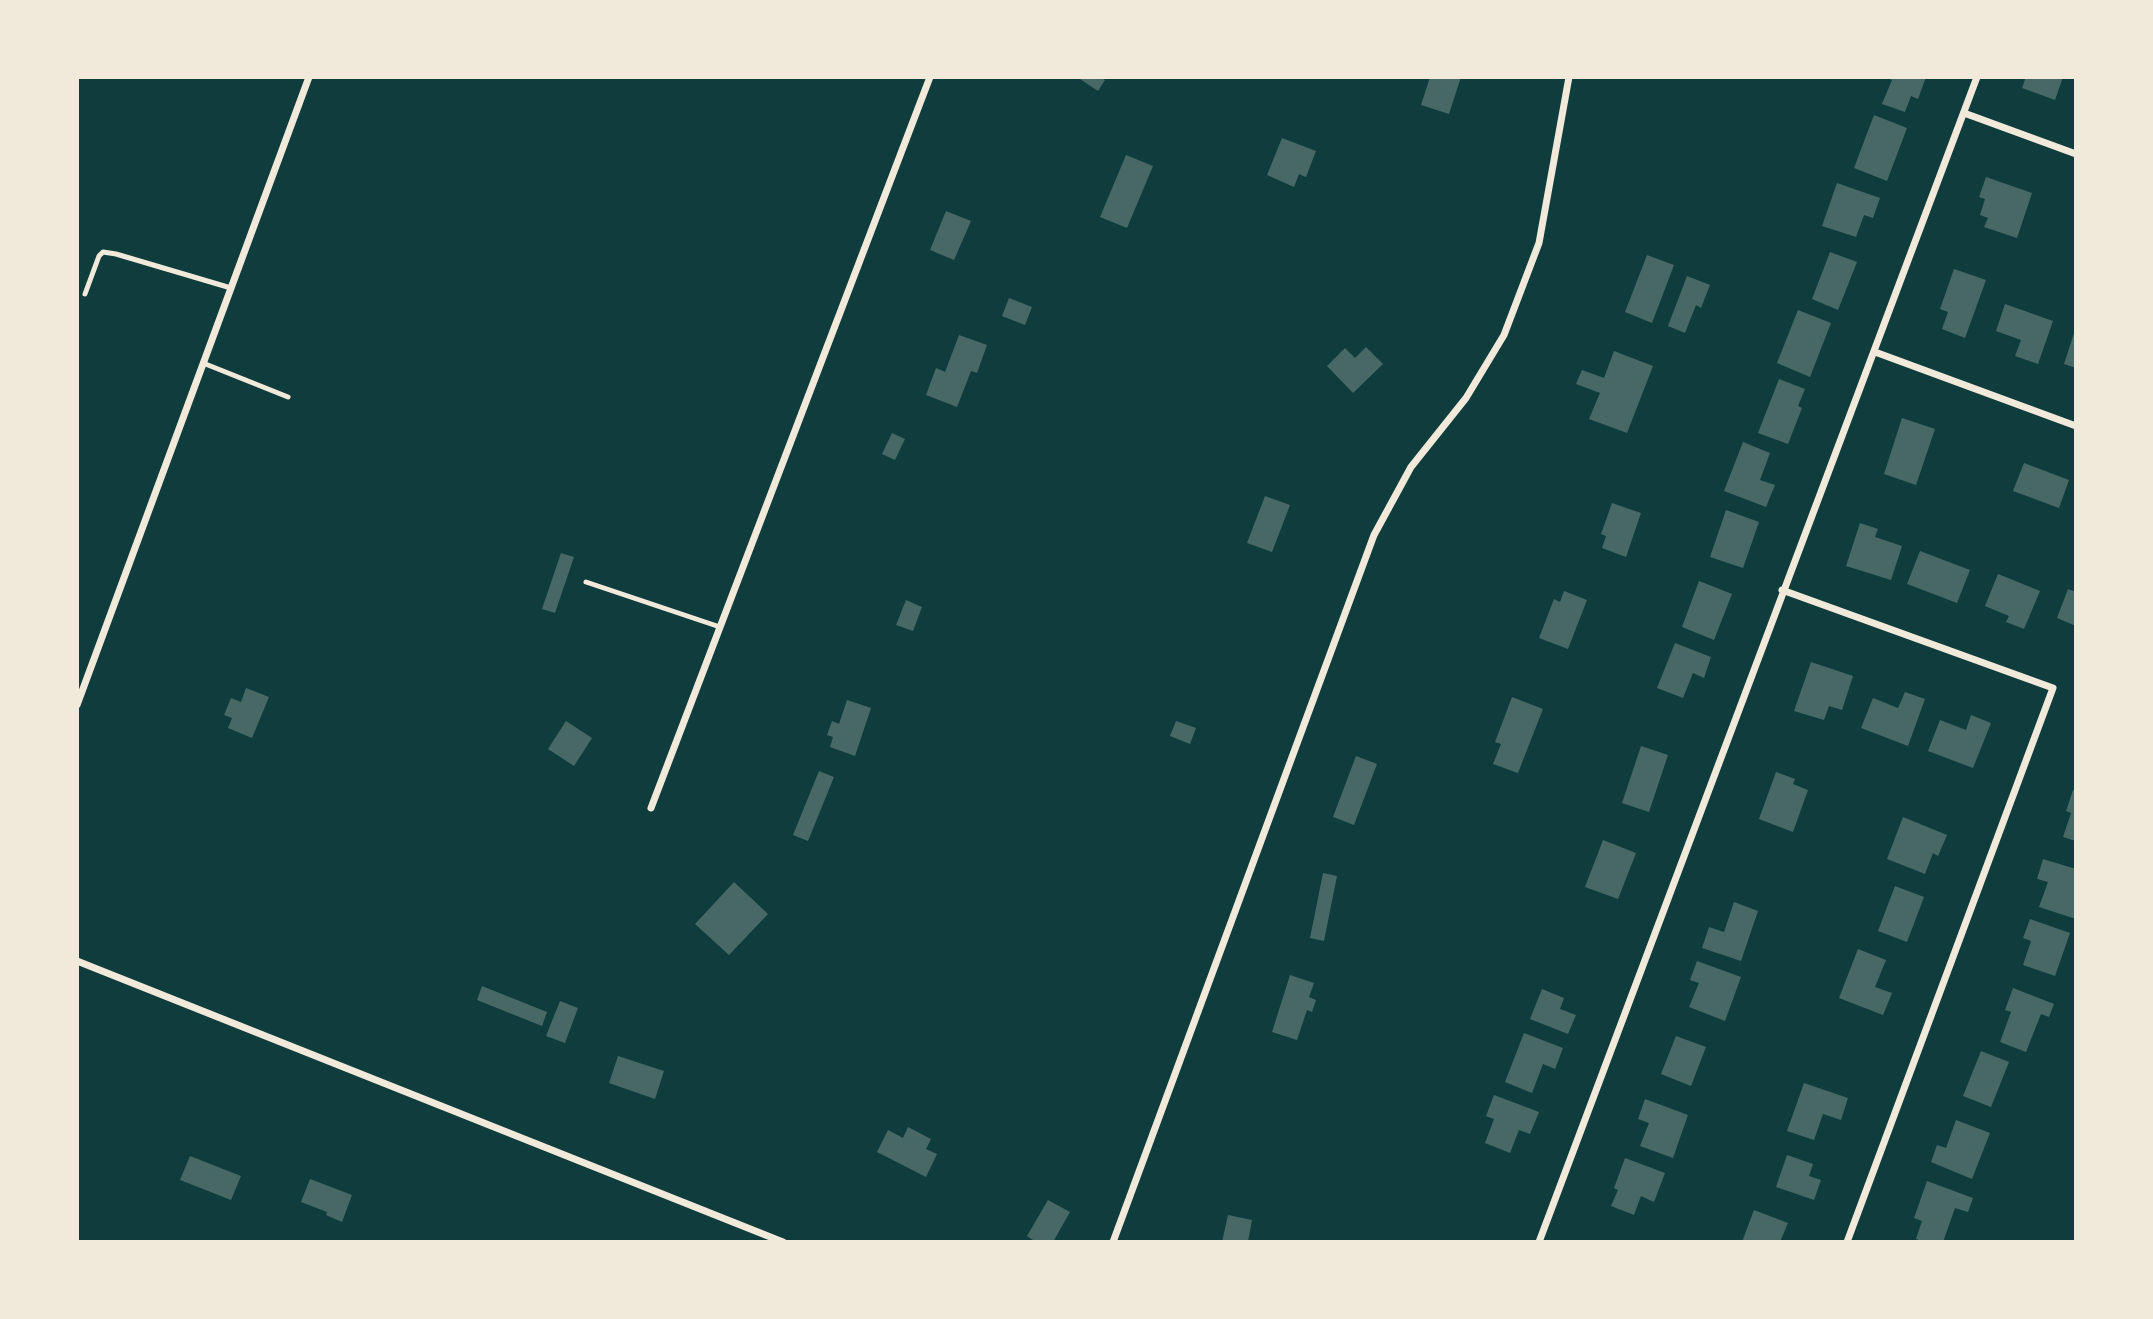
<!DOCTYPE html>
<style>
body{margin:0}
#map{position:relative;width:2153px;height:1319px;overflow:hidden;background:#0f3d3e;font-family:"Golos Text",sans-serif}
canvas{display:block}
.frame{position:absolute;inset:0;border:79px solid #f1e9da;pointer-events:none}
</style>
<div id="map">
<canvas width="2153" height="1319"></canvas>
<div class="frame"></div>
</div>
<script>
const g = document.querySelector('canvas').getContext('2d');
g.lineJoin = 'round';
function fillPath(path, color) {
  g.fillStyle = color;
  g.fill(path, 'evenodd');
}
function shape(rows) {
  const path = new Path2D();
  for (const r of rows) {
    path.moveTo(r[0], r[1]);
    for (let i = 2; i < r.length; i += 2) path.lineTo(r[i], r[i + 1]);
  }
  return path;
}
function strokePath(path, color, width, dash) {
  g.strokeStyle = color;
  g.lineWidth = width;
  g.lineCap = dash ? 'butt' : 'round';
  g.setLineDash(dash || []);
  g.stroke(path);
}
fillPath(shape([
 [1077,77,1100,77,1105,80,1098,91],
 [1430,77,1461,77,1449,114,1421,105],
 [1885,77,1926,77,1918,99,1911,96,1905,112,1882,104,1892,80],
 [2026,77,2063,77,2055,100,2022,88],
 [1874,115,1907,128,1887,181,1854,168],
 [1282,138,1316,151,1306,177,1299,174,1294,187,1267,175],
 [1126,155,1153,166,1127,228,1100,217],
 [1986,177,2032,193,2017,238,1984,227,1988,218,1980,215,1985,199,1979,197],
 [1837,183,1880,198,1873,218,1864,215,1856,237,1822,226],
 [946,211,971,221,954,260,930,250],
 [1830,252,1857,262,1838,310,1812,299],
 [1647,255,1674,265,1652,323,1625,312],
 [1954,269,1986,280,1965,338,1942,329,1948,312,1940,309],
 [1687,276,1710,285,1701,308,1696,305,1685,333,1668,326],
 [1009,298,1032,307,1025,325,1002,316],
 [2005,304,2053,321,2038,364,2015,356,2021,340,1996,331],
 [1798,310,1831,323,1810,377,1777,363],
 [2075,330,2076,330,2076,368,2064,364],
 [959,335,987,345,977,373,971,371,957,407,926,395,936,368,945,372],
 [1366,347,1383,364,1353,393,1327,366,1345,348,1355,358],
 [1614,351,1653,366,1627,433,1589,419,1600,393,1576,384,1582,370,1604,378],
 [1779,379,1805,389,1798,406,1802,408,1788,444,1758,433],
 [1902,418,1935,429,1916,485,1884,474],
 [892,433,905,439,895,460,882,454],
 [1743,442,1770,453,1760,480,1775,485,1766,507,1724,491],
 [2024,463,2069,480,2059,508,2013,491],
 [1265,496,1290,505,1272,552,1247,543],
 [1612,503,1641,513,1626,557,1602,548,1606,536,1601,534],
 [1726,510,1759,522,1743,568,1710,557],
 [1860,523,1878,529,1875,537,1902,546,1891,580,1846,566],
 [1920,551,1970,570,1957,603,1907,584],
 [561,553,574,557,555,613,542,609],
 [1998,574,2040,591,2024,629,2006,622,2009,616,1985,606],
 [1699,581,1732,594,1714,640,1682,627],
 [2068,589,2076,592,2076,626,2057,618],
 [1564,591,1587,600,1568,649,1539,638,1554,599,1560,602],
 [906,600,922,607,913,631,896,625],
 [1675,643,1711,657,1704,678,1693,673,1683,698,1657,688],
 [1811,662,1853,676,1842,710,1829,706,1824,720,1794,711],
 [246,688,269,697,252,738,228,728,232,718,224,715,231,698,241,702],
 [1905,692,1925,699,1908,746,1861,728,1873,698,1898,708],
 [1512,697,1543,709,1518,773,1493,764,1501,744,1495,742],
 [847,700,871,708,855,756,830,747,833,737,827,735,832,721,839,724],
 [1971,715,1991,723,1973,768,1928,751,1940,720,1966,730],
 [566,721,592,738,574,766,548,749],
 [1176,721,1196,728,1190,744,1170,736],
 [1641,746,1668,755,1649,812,1622,803],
 [1356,756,1377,764,1354,825,1333,817],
 [819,771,834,777,808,841,793,835],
 [1776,772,1795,779,1793,784,1808,790,1793,832,1759,819],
 [2073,790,2076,791,2076,841,2063,837,2071,813,2066,811],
 [1903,817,1947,835,1938,856,1933,853,1925,874,1887,859],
 [1603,840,1636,853,1618,899,1585,887],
 [2043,859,2076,869,2076,919,2039,907,2048,882,2037,879],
 [1323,873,1337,876,1324,941,1310,938],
 [734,882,768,914,729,955,695,924],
 [1895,886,1924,897,1907,942,1878,931],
 [1734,902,1758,911,1741,961,1702,948,1709,927,1724,932],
 [2030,919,2070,933,2055,976,2023,965,2031,941,2023,938],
 [1858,949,1886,960,1875,987,1892,993,1883,1015,1839,998],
 [1697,961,1741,977,1725,1021,1689,1007,1699,983,1690,980],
 [1290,975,1314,983,1309,997,1316,1000,1312,1012,1307,1010,1297,1040,1272,1032],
 [482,986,547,1012,542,1026,477,1000],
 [2013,988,2054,1004,2049,1017,2041,1014,2026,1052,2000,1042,2011,1012,2005,1010],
 [1542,989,1564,998,1560,1009,1576,1015,1568,1034,1530,1019],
 [560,1001,578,1008,565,1043,546,1036],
 [1524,1033,1563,1048,1555,1069,1543,1064,1532,1093,1505,1082],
 [1676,1036,1706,1047,1691,1086,1661,1074],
 [1981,1051,2009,1062,1991,1107,1963,1096],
 [618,1056,664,1071,655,1099,609,1083],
 [1804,1083,1848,1098,1841,1120,1823,1114,1814,1140,1787,1131],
 [1494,1095,1539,1112,1530,1134,1519,1130,1510,1153,1485,1143,1494,1119,1486,1116],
 [1645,1099,1688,1115,1673,1158,1640,1146,1649,1123,1638,1119],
 [1956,1120,1990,1133,1972,1179,1931,1162,1937,1145,1946,1148],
 [908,1127,931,1139,926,1149,937,1154,926,1177,877,1152,888,1130,903,1138],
 [1787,1155,1813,1164,1809,1176,1821,1180,1814,1200,1776,1187],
 [190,1156,241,1176,231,1200,180,1180],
 [1625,1158,1665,1173,1654,1202,1641,1196,1634,1215,1611,1206,1618,1190,1614,1188],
 [310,1179,352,1195,342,1222,326,1215,327,1212,301,1202],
 [1927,1181,1973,1198,1968,1212,1955,1208,1943,1242,1925,1242,1916,1239,1922,1221,1914,1218],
 [1048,1200,1070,1212,1053,1242,1036,1242,1027,1236],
 [1754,1210,1788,1223,1780,1242,1742,1242],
 [1228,1215,1252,1220,1248,1242,1222,1242]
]), '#486865');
strokePath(shape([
 [85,294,99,256,103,252,116,254,231,288],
 [203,363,288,397],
 [586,582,720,627]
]), '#f1e9da', 5);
strokePath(shape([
 [1964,113,2076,154],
 [1875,352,2076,426],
 [1782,590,2053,688,1847,1242],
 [77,705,309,77],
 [651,808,930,77],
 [77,961,783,1242],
 [1113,1242,1374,535,1411,467,1466,398,1504,335,1539,243,1569,77],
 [1539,1242,1977,77]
]), '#f1e9da', 7);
</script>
